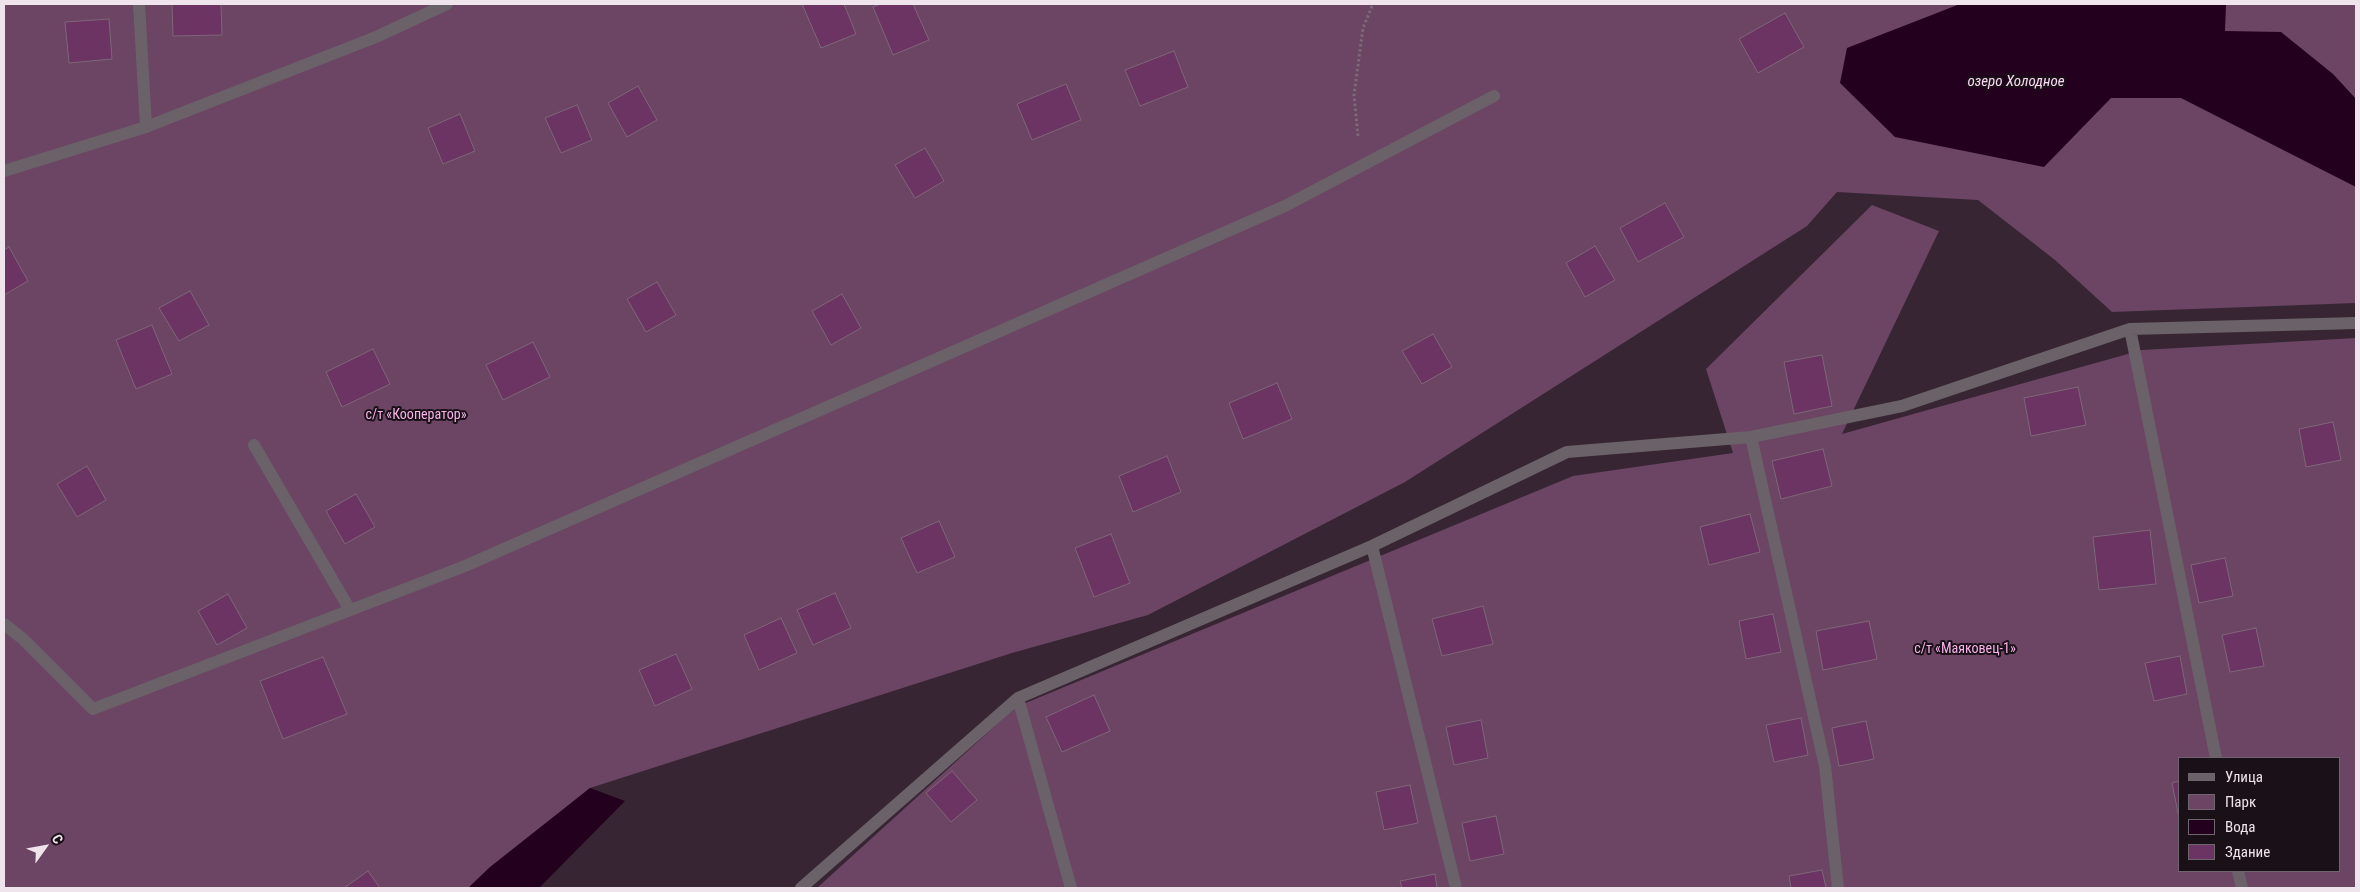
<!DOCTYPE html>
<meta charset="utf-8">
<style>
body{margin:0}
#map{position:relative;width:2360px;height:892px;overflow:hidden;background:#372533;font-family:"Roboto Condensed",sans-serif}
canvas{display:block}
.frame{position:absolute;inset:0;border:5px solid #efe3ec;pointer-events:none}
.legend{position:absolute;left:2178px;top:757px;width:162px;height:115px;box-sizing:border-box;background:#1a1118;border:1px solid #6f656d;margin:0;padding:6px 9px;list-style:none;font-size:15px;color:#efe3ec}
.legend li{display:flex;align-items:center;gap:10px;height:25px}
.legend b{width:25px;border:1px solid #6f656d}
.north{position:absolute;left:20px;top:822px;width:50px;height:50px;-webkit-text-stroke:4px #1a1118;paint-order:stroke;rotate:58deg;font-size:14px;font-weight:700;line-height:20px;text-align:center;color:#efe3ec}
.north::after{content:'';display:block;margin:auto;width:18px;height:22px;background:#efe3ec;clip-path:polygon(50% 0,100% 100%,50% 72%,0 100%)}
</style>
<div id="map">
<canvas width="2360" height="892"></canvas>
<div class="frame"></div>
<ul class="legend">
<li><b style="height:6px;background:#6b6269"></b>Улица</li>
<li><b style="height:14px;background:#6b4563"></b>Парк</li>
<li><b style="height:14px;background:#23001e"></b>Вода</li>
<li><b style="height:14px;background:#6c3463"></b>Здание</li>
</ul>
<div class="north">С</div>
</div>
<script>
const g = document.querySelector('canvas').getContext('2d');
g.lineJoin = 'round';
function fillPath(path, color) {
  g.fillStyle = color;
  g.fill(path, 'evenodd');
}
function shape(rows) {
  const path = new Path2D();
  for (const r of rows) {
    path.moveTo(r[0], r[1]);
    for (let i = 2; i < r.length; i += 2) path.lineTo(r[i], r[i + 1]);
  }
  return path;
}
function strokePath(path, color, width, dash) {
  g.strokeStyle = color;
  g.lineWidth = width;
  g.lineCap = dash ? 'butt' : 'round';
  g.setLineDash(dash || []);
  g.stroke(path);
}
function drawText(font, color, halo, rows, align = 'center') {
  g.font = font + ' "Roboto Condensed",sans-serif';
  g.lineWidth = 4;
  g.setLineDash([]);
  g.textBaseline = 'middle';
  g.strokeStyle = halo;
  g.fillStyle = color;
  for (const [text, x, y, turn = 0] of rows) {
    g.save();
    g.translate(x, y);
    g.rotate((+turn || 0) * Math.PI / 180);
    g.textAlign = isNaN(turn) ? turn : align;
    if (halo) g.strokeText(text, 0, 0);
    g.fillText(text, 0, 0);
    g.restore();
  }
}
fillPath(shape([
 [4,4,2356,4,2356,303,2112,312,2055,260,1978,200,1837,192,1807,226,1405,482,1148,615,1012,653,590,788,471,888,4,888],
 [1872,205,1939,231,1842,434,2142,350,2356,338,2356,888,817,888,1016,707,1573,476,1733,453,1706,369],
 [2179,758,2339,758,2339,871,2179,871]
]), '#6b4563');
fillPath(shape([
 [1960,4,2226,4,2225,31,2281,32,2333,74,2356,99,2356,187,2181,98,2111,98,2044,167,1895,137,1840,83,1847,48],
 [590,788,625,801,539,888,468,888,490,867]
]), '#23001e');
const building = shape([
 [172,4,221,4,222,35,173,36,172,4],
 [802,4,844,4,856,34,821,48,802,4],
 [880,4,913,4,929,40,893,55,873,7,880,4],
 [1785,13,1804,47,1758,73,1739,39,1785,13],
 [109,19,112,59,69,63,65,22,109,19],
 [1174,51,1188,87,1140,106,1125,70,1174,51],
 [1066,84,1081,120,1032,140,1017,104,1066,84],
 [638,86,657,120,627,137,608,103,638,86],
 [577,105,592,140,561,153,545,118,577,105],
 [460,114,475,151,443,164,428,128,460,114],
 [925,148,944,181,915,198,895,165,925,148],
 [1665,203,1684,237,1638,262,1620,228,1665,203],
 [1595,246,1615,280,1585,297,1566,263,1595,246],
 [9,247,28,281,4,295,4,250,9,247],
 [657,282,676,315,646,332,627,299,657,282],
 [190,291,209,325,179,341,159,308,190,291],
 [842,294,861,328,831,345,812,311,842,294],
 [152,325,172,374,136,389,116,340,152,325],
 [1433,334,1452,367,1422,384,1402,351,1433,334],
 [533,342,550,377,503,400,486,365,533,342],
 [373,349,390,384,342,407,326,372,373,349],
 [1822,355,1832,406,1794,414,1784,362,1822,355],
 [1277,383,1292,419,1243,439,1229,403,1277,383],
 [2078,387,2086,425,2031,436,2024,398,2078,387],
 [2333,422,2341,460,2306,467,2299,429,2333,422],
 [1823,449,1832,486,1781,499,1772,461,1823,449],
 [1167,456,1181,492,1133,512,1119,476,1167,456],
 [87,466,106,500,77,517,57,484,87,466],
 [356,494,375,527,345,544,326,511,356,494],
 [1750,514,1760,552,1709,565,1700,527,1750,514],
 [939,521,955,557,917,573,901,538,939,521],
 [2150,530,2156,584,2099,590,2093,537,2150,530],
 [1111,534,1130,583,1094,597,1075,548,1111,534],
 [2225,558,2233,596,2199,603,2191,565,2225,558],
 [835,593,851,628,813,645,797,610,835,593],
 [228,594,247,628,217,645,198,611,228,594],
 [1483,606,1493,644,1442,656,1432,619,1483,606],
 [1773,614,1781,652,1746,659,1739,621,1773,614],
 [781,618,797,653,759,670,744,635,781,618],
 [1869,621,1877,659,1823,670,1816,631,1869,621],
 [2256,628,2264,666,2230,672,2222,635,2256,628],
 [676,654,692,689,655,706,639,670,676,654],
 [2180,656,2187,694,2154,701,2145,663,2180,656],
 [323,657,347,714,283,739,260,681,323,657],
 [1094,695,1110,731,1062,752,1046,717,1094,695],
 [1801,718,1808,755,1774,762,1766,725,1801,718],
 [1481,720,1488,758,1454,765,1446,727,1481,720],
 [1866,721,1874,759,1839,766,1832,728,1866,721],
 [952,771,977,800,951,822,926,793,952,771],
 [2179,781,2179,818,2172,783,2179,781],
 [1410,785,1418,823,1384,830,1376,792,1410,785],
 [1496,816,1504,854,1470,861,1462,823,1496,816],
 [1822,870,1826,888,1791,888,1789,876,1822,870],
 [368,871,380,888,344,888,368,871],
 [1435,874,1437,888,1402,888,1400,881,1435,874]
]);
fillPath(building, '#6c3463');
strokePath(building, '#7d6778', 1);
strokePath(shape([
 [1358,136,1354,95,1363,28,1373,4]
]), '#7b6b77', 3, [2.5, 2.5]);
strokePath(shape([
 [139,4,146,127],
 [2130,329,2216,758],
 [1751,437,1825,766,1838,888],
 [254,445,350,610],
 [1372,546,1456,888],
 [4,624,23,639,93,709,465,566,1285,206,1494,96],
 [1018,698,1071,888],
 [2238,871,2242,888],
 [801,888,1018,698,1372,546,1567,452,1751,437,1902,406,2130,329,2356,323]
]), '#6b6269', 12);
strokePath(shape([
 [4,171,146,127,376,37,447,4]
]), '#6b6269', 12);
drawText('14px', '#f8b3ea', '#1a1118', [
 ["с/т «Кооператор»",416,415],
 ["с/т «Маяковец-1»",1965,649]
]);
drawText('italic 15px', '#fad7f2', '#1a1118', [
 ["озеро Холодное",2016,82]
]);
</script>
